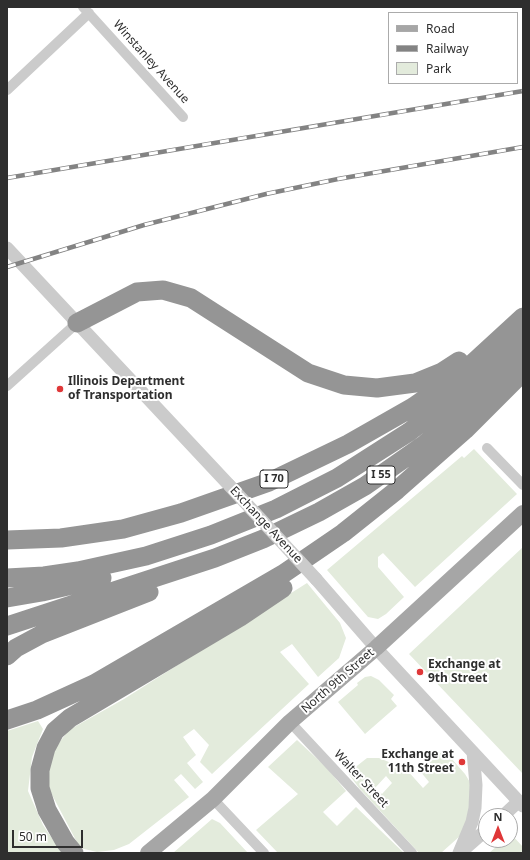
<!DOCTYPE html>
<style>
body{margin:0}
#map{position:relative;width:530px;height:860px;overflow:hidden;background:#fff;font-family:"Noto Sans",sans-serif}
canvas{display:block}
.frame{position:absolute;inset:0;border:8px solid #2e2e2e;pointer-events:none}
.legend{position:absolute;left:388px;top:12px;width:130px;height:72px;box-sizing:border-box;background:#fff;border:1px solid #ababab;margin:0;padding:5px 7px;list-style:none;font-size:12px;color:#2e2e2e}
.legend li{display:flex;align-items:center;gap:8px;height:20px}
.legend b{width:20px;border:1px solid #ababab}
.north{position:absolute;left:478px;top:808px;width:40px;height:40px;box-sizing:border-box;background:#fff;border:1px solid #ababab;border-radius:50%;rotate:0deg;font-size:11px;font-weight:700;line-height:16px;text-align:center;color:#2e2e2e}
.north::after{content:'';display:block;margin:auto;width:14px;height:18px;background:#df3738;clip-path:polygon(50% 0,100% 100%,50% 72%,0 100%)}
.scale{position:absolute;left:12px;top:830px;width:71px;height:18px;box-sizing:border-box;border:2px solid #2e2e2e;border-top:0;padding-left:5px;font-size:12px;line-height:14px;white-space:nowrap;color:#2e2e2e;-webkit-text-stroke:3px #fff;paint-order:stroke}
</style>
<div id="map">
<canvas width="530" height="860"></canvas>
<div class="frame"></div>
<ul class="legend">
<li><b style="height:5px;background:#a6a6a6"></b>Road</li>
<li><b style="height:5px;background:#838383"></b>Railway</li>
<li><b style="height:11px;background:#e3ebdc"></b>Park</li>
</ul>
<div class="north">N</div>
<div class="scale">50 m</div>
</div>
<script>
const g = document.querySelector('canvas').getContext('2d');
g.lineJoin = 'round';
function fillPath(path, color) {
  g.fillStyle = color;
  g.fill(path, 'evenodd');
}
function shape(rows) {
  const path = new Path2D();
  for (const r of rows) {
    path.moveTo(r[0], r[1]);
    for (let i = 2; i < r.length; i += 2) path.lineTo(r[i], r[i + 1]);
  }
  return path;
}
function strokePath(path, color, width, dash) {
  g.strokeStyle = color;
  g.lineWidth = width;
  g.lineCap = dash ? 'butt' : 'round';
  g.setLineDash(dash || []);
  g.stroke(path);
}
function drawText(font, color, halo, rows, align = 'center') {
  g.font = font + ' "Noto Sans",sans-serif';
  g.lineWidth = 4;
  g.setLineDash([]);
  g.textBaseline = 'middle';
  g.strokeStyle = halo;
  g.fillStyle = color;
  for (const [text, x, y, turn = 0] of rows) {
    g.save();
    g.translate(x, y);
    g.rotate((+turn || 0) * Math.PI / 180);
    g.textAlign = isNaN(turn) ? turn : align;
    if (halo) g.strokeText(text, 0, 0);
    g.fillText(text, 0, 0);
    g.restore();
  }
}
fillPath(shape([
 [474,449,517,494,415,587,383,553,378,557,378,567,404,597,386,614,378,619,368,617,327,570,462,456,464,458],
 [523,547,523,774,409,654],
 [307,583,340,623,346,638,339,658,318,677,292,644,280,652,309,684,212,774,200,762,209,745,194,729,183,737,196,755,187,763,203,782,195,789,181,774,174,780,189,797,129,844,114,850,97,852,80,848,49,789,48,771,55,748,69,730,124,699],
 [371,676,379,680,394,695,391,699,397,706,365,734,338,702,358,685,357,683,365,677],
 [38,721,43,729,32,757,28,791,43,825,62,853,7,853,7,731],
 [297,740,326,767,346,791,323,812,337,826,356,807,404,853,278,853,256,830,298,794,268,767],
 [444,750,465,774,477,794,460,836,441,853,419,853,359,788,348,773,367,758,379,758,406,769,423,788,429,782,420,771],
 [386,776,392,783,382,794,375,788],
 [212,819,220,823,248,853,173,853],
 [511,834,523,847,523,853,489,853,504,840,510,840]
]), '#e3ebdc');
strokePath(shape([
 [83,7,183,117],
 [7,90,89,13],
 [7,386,77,323],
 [487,448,523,485],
 [290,722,412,853],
 [213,799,264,853]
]), '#cbcbcb', 10);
strokePath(shape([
 [7,248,229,485],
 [316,579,376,648,523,806],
 [503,816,519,801],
 [461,852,486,830],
 [459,853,472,822,475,808,476,785,473,752]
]), '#cbcbcb', 13);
strokePath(shape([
 [148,853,213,799,290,722,376,648,523,513]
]), '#a6a6a6', 16);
strokePath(shape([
 [77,323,137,292,163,290,191,298,308,373,344,385,377,388,415,383,442,372,459,361],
 [7,540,61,538,123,529,181,513,269,482,348,444,413,407,462,373,523,317],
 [7,578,44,576,78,571,146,556,211,535,276,509,337,478,409,432,464,390,523,335],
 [7,598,42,592,102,578],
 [7,626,215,558,263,539,319,512,365,486,425,444,478,401,523,356],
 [7,656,16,648,42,634,149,592],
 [7,720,37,710,94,684,283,574,343,533,397,490,465,430,523,372],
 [74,853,65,842,47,810,40,788,40,770,46,748,55,731,70,718,240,617,283,588]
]), '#959595', 19);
const rail = shape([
 [7,178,523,91],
 [7,267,144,225,266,194,338,179,523,147]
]);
strokePath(rail, '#838383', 4.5);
strokePath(rail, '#fff', 3, [9]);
strokePath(shape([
 [229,485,316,579]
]), '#cbcbcb', 13);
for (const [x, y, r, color] of [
 [60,389,4,"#df3738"],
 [420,672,4,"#df3738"],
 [462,762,4,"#df3738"]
]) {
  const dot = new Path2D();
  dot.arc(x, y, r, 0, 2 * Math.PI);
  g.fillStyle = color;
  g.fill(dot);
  strokePath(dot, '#fff', 1.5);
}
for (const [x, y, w] of [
 [381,475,28],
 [274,479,28]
]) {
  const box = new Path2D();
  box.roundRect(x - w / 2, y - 9, w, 18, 3);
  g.fillStyle = '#fff';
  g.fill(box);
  strokePath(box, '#2e2e2e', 1);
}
drawText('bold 11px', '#2e2e2e', null, [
 ["I 55",381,475],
 ["I 70",274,479]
]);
drawText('12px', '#2e2e2e', '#fff', [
 ["Winstanley Avenue",151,62,48],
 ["Exchange Avenue",266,525,47],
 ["North 9th Street",338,681,-41],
 ["Walter Street",361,779,47]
]);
drawText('bold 12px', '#2e2e2e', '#fff', [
 ["Illinois Department",68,382],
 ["of Transportation",68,396],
 ["Exchange at",428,665],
 ["9th Street",428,679],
 ["Exchange at",454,755,"right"],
 ["11th Street",454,769,"right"]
], 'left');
</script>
